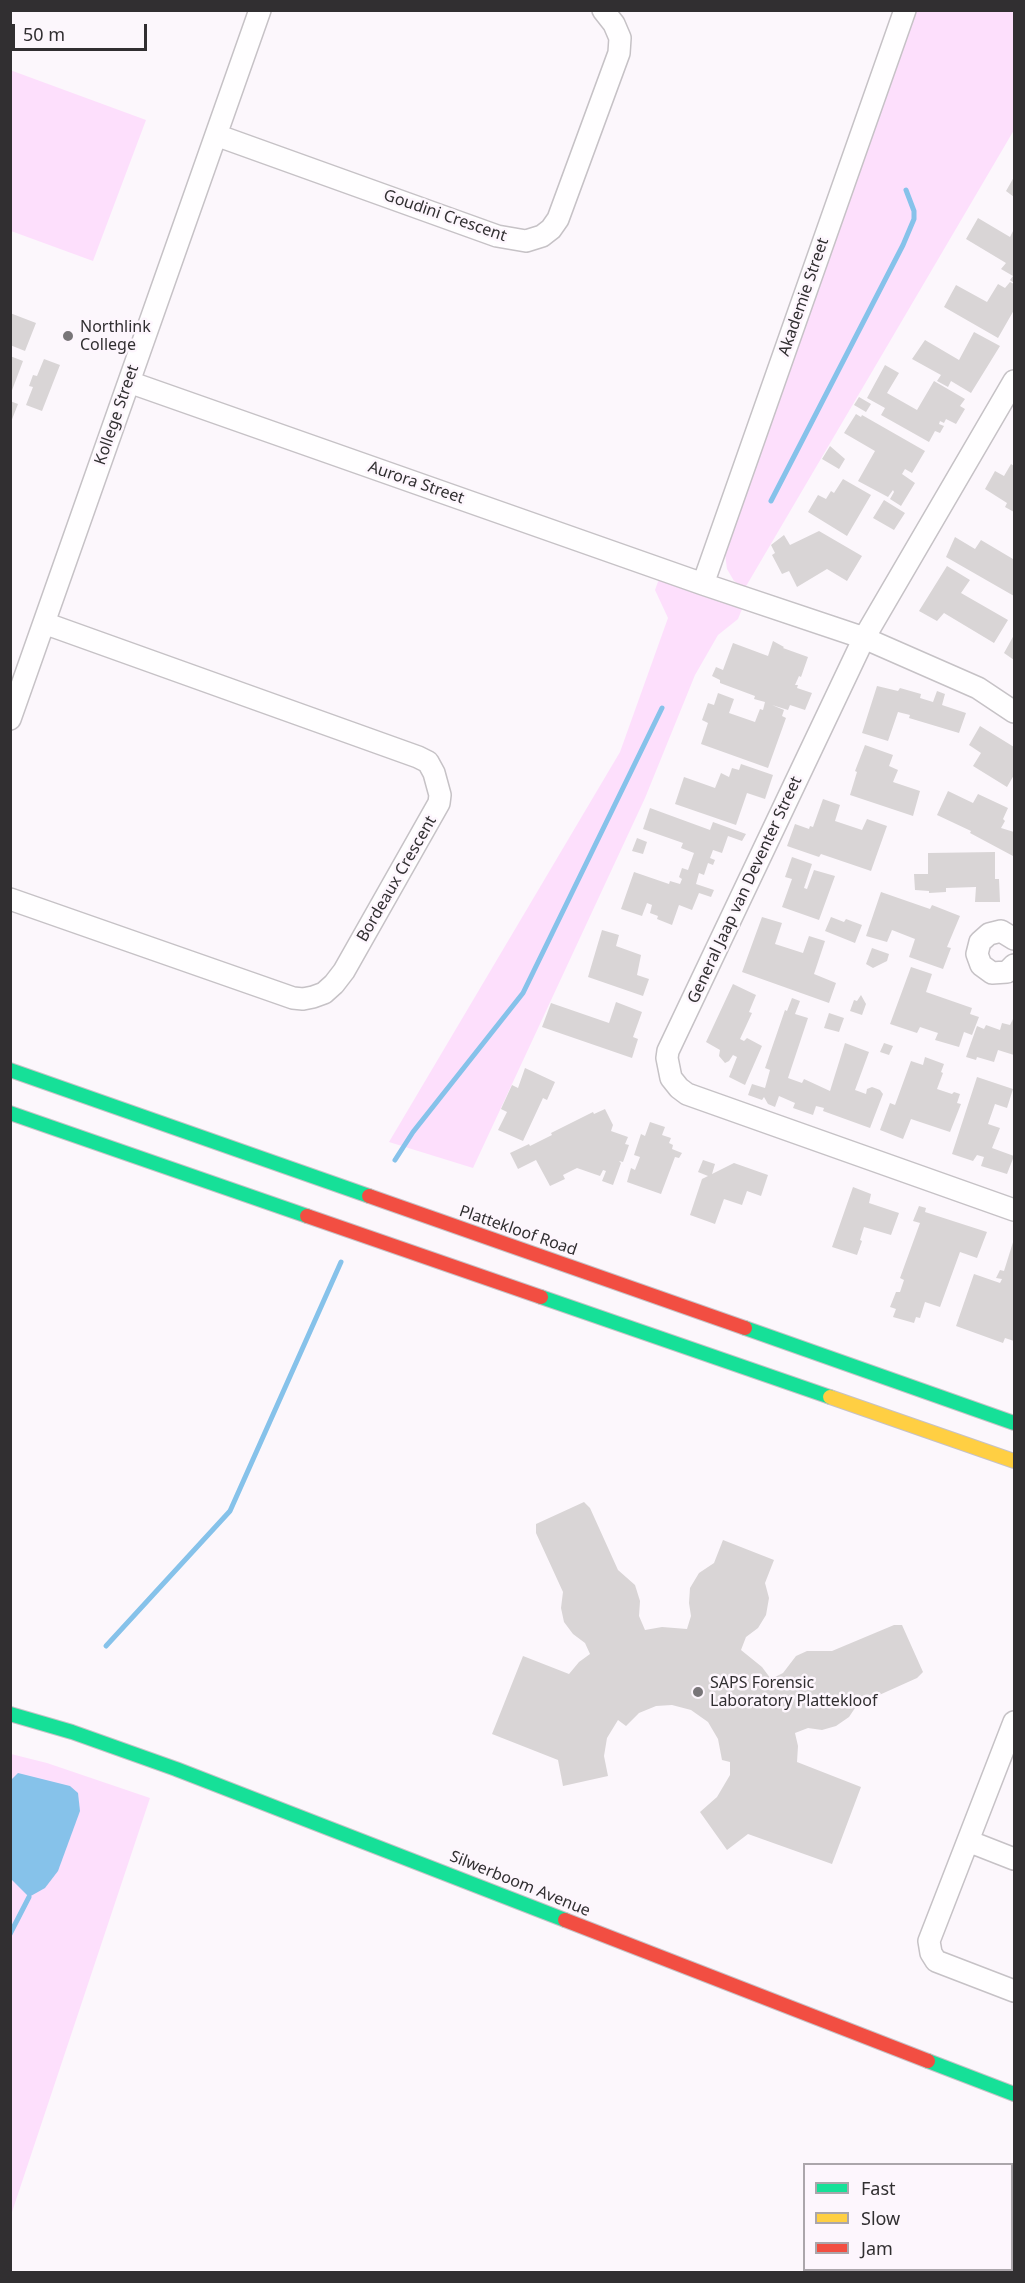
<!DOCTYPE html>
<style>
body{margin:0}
#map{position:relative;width:1025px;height:2283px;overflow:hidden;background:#fcf7fc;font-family:"Noto Sans",sans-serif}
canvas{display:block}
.frame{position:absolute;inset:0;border:12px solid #312f31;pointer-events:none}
.legend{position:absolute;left:803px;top:2163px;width:210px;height:108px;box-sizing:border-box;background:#fdf6fd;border:2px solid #aba6ab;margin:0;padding:8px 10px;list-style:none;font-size:18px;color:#312f31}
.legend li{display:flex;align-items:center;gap:12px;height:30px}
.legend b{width:30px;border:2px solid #aba6ab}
.scale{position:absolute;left:12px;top:24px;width:135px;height:27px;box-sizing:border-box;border:3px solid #312f31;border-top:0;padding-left:8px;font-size:18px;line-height:21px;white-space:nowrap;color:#312f31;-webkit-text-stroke:4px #fdf6fd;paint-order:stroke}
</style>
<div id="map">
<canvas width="1025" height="2283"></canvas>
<div class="frame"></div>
<ul class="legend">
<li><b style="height:8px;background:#16e098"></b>Fast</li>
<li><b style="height:8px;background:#ffcf43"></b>Slow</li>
<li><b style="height:8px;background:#f24e42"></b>Jam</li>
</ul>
<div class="scale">50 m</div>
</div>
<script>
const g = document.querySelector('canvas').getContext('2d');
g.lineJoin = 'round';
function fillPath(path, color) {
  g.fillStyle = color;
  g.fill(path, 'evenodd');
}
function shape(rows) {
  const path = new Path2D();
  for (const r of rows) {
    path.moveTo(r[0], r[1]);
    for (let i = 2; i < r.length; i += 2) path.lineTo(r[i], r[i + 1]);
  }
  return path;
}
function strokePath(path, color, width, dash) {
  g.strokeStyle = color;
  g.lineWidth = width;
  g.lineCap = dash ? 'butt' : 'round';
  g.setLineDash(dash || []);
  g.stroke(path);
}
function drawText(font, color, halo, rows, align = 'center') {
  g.font = font + ' "Noto Sans",sans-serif';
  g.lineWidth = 5;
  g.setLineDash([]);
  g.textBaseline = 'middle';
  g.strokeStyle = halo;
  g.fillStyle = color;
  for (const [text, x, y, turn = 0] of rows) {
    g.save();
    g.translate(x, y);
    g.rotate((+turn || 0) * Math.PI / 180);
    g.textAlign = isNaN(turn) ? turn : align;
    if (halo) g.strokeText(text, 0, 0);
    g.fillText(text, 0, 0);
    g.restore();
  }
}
fillPath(shape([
 [915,11,1014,11,1014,130,745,588,734,581,727,569,725,554,727,547],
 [10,70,146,120,93,261,11,231],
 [659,579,742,609,738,619,718,635,695,675,645,798,473,1168,389,1142,620,752,668,618,655,590],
 [11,1754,47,1763,150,1798,11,2215]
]), '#fddffc');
fillPath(shape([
 [18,1773,70,1786,78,1793,80,1811,58,1871,45,1888,29,1897,11,1879,11,1780]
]), '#86c2ea');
strokePath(shape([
 [771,501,903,245,914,219,914,211,906,190],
 [395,1160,413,1132,523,993,662,708],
 [106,1646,230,1511,341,1262],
 [10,1934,29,1897]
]), '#86c2ea', 5);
fillPath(shape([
 [1014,177,1014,197,1006,191],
 [978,218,1010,237,1014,229,1014,283,1010,280,1013,276,1001,269,1006,263,966,239],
 [1010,282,1014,284,1014,310,998,338,944,307,956,285,987,302,998,284,1005,288],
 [10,313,36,323,25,351,10,345],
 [974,332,1000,346,971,393,951,381,948,387,937,381,941,375,912,359,925,340,959,360],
 [10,356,23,361,11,393,10,393],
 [44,359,60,365,42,411,26,405,33,387,29,386,33,375,37,376],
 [885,365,899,373,887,393,917,410,934,381,965,399,960,406,965,409,956,424,946,419,944,423,940,421,939,424,944,426,940,433,935,431,929,442,881,415,885,408,867,398],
 [859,397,871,404,866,412,854,405],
 [10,401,18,404,11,422,10,422],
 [856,414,861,417,862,415,925,451,912,473,905,469,902,474,915,483,901,506,890,499,894,492,893,490,888,497,858,481,875,451,844,433],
 [830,446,845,459,839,469,822,459],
 [1011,464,1014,466,1014,512,1005,507,1007,503,985,489,995,471,1004,476],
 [843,479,871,495,847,536,808,512,818,495,826,499,831,491,834,493],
 [884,500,905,513,894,530,873,518],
 [819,531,862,556,847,581,827,569,797,587,789,571,782,574,772,555,775,553,771,545,784,535,790,545],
 [955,537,975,549,981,540,1013,559,1014,556,1014,596,946,557],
 [947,566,970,580,961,593,1008,620,994,643,944,613,937,621,919,611],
 [1014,635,1014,660,1004,653],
 [773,641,784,647,783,648,808,657,801,677,799,676,795,685,798,685,797,688,812,693,805,710,790,705,788,710,772,705,784,710,782,716,786,718,768,768,701,744,708,723,702,720,708,703,714,705,718,693,734,699,729,713,755,722,760,709,763,710,765,702,754,699,755,696,720,683,720,680,712,676,716,667,723,670,733,643,768,656],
 [877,686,898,691,900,688,921,694,920,698,933,702,937,691,945,694,942,705,966,713,959,733,909,718,910,715,898,712,888,741,862,733],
 [980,726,1014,747,1014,775,1007,787,973,766,981,753,969,745],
 [865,745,893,755,889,766,898,770,893,782,920,791,913,816,850,795,857,772,855,771],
 [741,764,773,775,765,799,747,793,736,825,675,804,684,777,715,788,721,773,729,777,732,768,739,770],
 [948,791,973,803,978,794,1008,808,1003,819,1005,821,1001,828,1014,832,1013,856,970,833,971,831,937,815],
 [823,799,840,805,835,821,862,830,867,819,887,826,871,871,821,854,819,857,787,846,795,824,809,829,810,826,813,827],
 [650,808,710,830,713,822,746,834,742,841,728,836,722,853,713,850,710,858,715,860,713,865,708,863,704,875,699,873,696,884,714,890,711,897,699,893,692,910,679,905,672,925,657,919,658,916,650,913,652,905,647,903,642,916,621,909,634,872,669,884,670,881,680,884,682,879,679,877,682,868,688,870,694,853,681,848,683,843,643,829],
 [637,838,647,842,643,854,632,851],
 [995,852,995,879,999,879,1000,902,975,902,976,887,946,888,946,892,929,893,929,891,915,890,914,874,928,874,928,853],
 [792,857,812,864,804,888,807,889,814,870,835,876,819,920,782,907,792,879,785,877],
 [881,892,930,909,932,905,960,916,947,947,951,948,943,969,909,957,915,939,892,930,887,942,866,936],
 [762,917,782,923,775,944,803,953,809,936,825,941,814,974,836,983,829,1003,742,972],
 [831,917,844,922,846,919,862,925,855,943,825,931],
 [602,930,619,935,616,946,641,955,637,975,649,979,643,996,588,977],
 [872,948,889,954,887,961,873,968,866,964],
 [911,967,932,974,926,992,972,1008,970,1014,979,1017,972,1035,964,1032,959,1047,935,1040,938,1033,920,1027,917,1033,890,1024],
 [733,984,756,995,749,1012,752,1013,740,1039,744,1041,747,1038,762,1046,745,1085,729,1077,737,1057,733,1055,729,1061,725,1063,719,1056,720,1050,706,1042],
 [861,995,866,1004,862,1015,850,1011,854,1000,857,1001],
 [792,998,800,1001,795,1014,808,1018,788,1078,802,1083,804,1079,830,1091,845,1043,869,1052,855,1090,866,1094,867,1089,872,1087,880,1090,883,1094,870,1128,823,1111,824,1108,816,1106,813,1115,793,1108,795,1103,779,1096,775,1107,768,1104,764,1097,762,1100,748,1095,752,1084,765,1088,770,1070,765,1068,785,1010,787,1011],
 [616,1002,642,1012,633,1037,638,1039,632,1058,542,1027,551,1003,609,1023],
 [829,1013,844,1018,839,1032,824,1028],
 [1014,1017,1014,1055,998,1050,994,1062,977,1057,976,1060,966,1057,977,1026,984,1029,986,1025,1000,1030,1002,1023,1010,1025],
 [884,1043,893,1046,889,1055,880,1052],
 [925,1057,944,1064,941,1072,943,1073,937,1089,952,1094,954,1092,960,1094,957,1103,961,1104,950,1132,911,1119,903,1139,880,1130,890,1103,895,1105,911,1061,923,1065],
 [525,1068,555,1082,547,1100,543,1098,523,1141,498,1130,507,1112,501,1109,512,1085,518,1088],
 [977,1077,1013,1089,1007,1108,995,1104,988,1124,1000,1128,992,1148,1014,1156,1007,1174,981,1166,984,1157,977,1155,973,1161,952,1154],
 [605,1109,613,1125,611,1131,628,1137,625,1144,629,1145,623,1162,619,1161,621,1163,613,1185,602,1181,606,1171,603,1170,600,1176,577,1168,563,1175,565,1179,550,1186,536,1160,518,1169,510,1153,529,1144,530,1146,552,1135,551,1133,593,1112,594,1114],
 [650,1122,665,1127,662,1135,671,1138,669,1143,673,1145,672,1149,682,1153,679,1158,675,1157,661,1194,627,1182,631,1168,635,1170,640,1157,634,1155,641,1134,645,1136],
 [703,1160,715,1164,712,1174,734,1163,768,1175,761,1196,747,1191,742,1205,724,1199,715,1224,690,1215,702,1179,708,1176,698,1172],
 [853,1187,871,1194,869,1203,899,1213,891,1235,864,1227,860,1240,862,1241,857,1255,832,1247],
 [919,1206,926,1208,925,1212,987,1232,977,1258,960,1252,940,1307,925,1302,920,1318,916,1317,914,1323,893,1317,896,1309,890,1307,896,1292,900,1292,904,1280,900,1278,920,1223,913,1221],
 [1014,1239,1014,1341,1005,1338,1003,1343,956,1326,974,1274,1000,1283,1002,1279,996,1278,1000,1270,1004,1271],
 [584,1502,590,1508,618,1570,635,1585,640,1601,639,1616,645,1630,662,1627,687,1629,691,1616,689,1603,690,1588,699,1573,714,1563,723,1540,774,1560,765,1583,769,1598,766,1615,758,1628,746,1637,741,1650,762,1667,771,1679,783,1673,796,1656,807,1651,832,1651,894,1625,902,1625,923,1672,917,1678,857,1705,849,1717,836,1726,822,1730,808,1728,795,1733,798,1746,797,1762,861,1787,832,1864,748,1834,727,1850,700,1812,717,1797,730,1775,730,1762,722,1760,718,1739,708,1722,691,1710,672,1705,656,1706,639,1713,626,1726,618,1720,607,1738,604,1756,608,1776,563,1786,558,1760,492,1734,523,1656,569,1674,579,1662,590,1654,585,1643,573,1634,564,1622,561,1608,563,1592,536,1533,536,1524]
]), '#d9d5d6');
const street = shape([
 [216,135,497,236,526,241,542,236,551,229,558,219,619,53,620,38,614,24,603,10],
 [1014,381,864,638,668,1051,667,1058,671,1078,679,1088,687,1094,1014,1210],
 [129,382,703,584,864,638,978,688,1014,712],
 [703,584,905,10],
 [10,719,260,10],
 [10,899,293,998,303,999,313,997,324,993,334,984,344,971,439,803,440,795,434,773,428,762,418,757,44,623],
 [1014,939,1001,931,989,934,980,942,977,954,981,965,992,973,1007,972,1014,965],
 [1014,1722,929,1941,931,1953,936,1961,1014,1991],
 [968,1841,1014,1859]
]);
const fast = shape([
 [10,1070,369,1196],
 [10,1113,307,1216],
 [541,1297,830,1397],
 [745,1328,1014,1423],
 [10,1714,72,1732,176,1769,565,1920],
 [928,2061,1014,2094]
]);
const slow = shape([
 [830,1397,1014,1461]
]);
const jam = shape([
 [369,1196,745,1328],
 [307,1216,541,1297],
 [565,1920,928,2061]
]);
strokePath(street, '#c6c2c6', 24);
strokePath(fast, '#c6c2c6', 16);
strokePath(slow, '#c6c2c6', 16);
strokePath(jam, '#c6c2c6', 16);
strokePath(street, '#fffeff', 21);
strokePath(fast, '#16e098', 14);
strokePath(slow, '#ffcf43', 14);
strokePath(jam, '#f24e42', 14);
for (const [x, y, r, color] of [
 [68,336,6,"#787578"],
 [698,1692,6,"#787578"]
]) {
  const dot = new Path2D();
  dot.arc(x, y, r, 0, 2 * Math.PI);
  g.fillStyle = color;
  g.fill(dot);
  strokePath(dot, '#fdf6fd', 2);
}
drawText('16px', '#312f31', '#fdf6fd', [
 ["Goudini Crescent",445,216,19],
 ["Akademie Street",804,297,-71],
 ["Kollege Street",117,415,-71],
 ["Aurora Street",416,483,19],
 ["Bordeaux Crescent",397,879,-60],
 ["General Jaap van Deventer Street",745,890,-65],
 ["Plattekloof Road",518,1231,19],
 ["Silwerboom Avenue",520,1884,22]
]);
drawText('16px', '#312f31', '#fdf6fd', [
 ["Northlink",80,327],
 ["College",80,345],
 ["SAPS Forensic",710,1683],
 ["Laboratory Plattekloof",710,1701]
], 'left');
</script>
